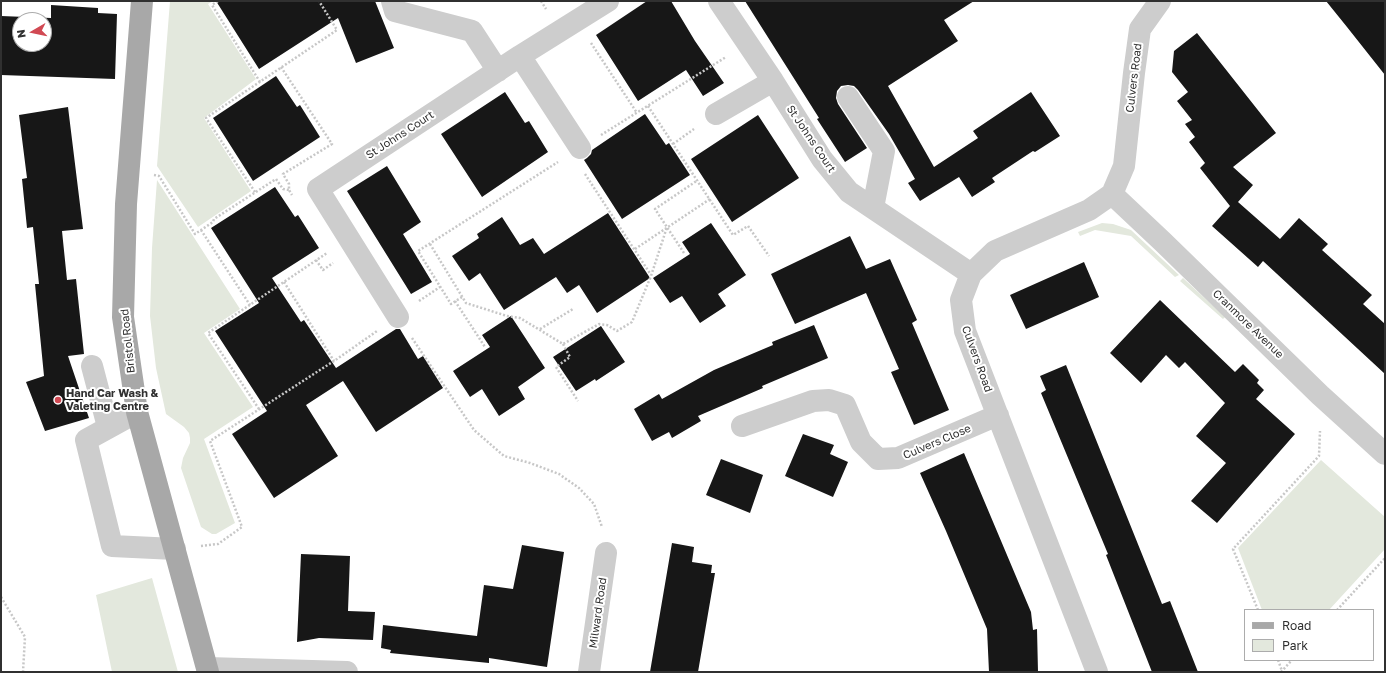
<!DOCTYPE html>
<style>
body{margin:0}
#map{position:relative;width:1386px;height:673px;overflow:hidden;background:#fff;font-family:"Golos Text",sans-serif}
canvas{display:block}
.frame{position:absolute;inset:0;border:2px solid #303030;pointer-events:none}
.legend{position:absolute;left:1244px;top:609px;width:130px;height:52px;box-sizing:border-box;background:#fff;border:1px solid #acacac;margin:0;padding:5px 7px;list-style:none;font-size:12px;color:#303030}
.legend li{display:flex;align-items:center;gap:8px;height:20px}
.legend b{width:20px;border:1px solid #acacac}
.north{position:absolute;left:12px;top:12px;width:40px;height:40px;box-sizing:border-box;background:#fff;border:1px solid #acacac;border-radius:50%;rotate:261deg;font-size:11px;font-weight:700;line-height:16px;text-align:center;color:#303030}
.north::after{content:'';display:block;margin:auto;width:14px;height:18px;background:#d14953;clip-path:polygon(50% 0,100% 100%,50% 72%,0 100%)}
</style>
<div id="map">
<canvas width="1386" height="673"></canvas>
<div class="frame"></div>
<ul class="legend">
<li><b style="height:5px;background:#a8a8a8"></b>Road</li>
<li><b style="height:11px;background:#e3e8dd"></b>Park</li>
</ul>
<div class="north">N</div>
</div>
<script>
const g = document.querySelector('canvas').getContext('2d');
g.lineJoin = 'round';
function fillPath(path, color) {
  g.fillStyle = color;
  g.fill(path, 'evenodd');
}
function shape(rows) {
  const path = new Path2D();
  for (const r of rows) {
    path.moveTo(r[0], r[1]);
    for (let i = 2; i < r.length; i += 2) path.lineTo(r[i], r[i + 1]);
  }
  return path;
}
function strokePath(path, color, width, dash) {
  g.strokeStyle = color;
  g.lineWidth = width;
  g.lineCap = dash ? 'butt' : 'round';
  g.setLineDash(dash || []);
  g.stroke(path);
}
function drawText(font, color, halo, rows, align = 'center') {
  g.font = font + ' "Golos Text",sans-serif';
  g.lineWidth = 4;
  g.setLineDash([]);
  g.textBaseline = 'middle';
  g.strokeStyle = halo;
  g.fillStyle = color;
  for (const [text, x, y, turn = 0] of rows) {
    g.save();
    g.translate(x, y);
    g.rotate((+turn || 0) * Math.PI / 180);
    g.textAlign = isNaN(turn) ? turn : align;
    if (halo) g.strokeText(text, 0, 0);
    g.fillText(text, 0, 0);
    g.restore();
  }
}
fillPath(shape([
 [170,1,213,1,208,4,256,79,204,118,251,191,198,227,157,166],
 [157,180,240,309,204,333,253,407,204,439,235,523,216,534,212,534,201,527,181,468,183,458,190,443,190,438,189,433,184,427,166,414,156,368,150,316,152,248],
 [1102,223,1113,224,1131,230,1179,275,1175,277,1131,236,1095,230,1080,236,1078,232],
 [1183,278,1225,317,1223,319,1180,281],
 [1321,460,1385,517,1385,549,1329,610,1262,610,1238,548],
 [152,578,178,672,112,672,96,595]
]), '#e3e8dd');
fillPath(shape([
 [216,1,375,1,394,48,356,63,338,18,259,69],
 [647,1,671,1,695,41,724,83,703,96,686,70,638,101,596,35],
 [745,1,974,1,944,20,958,41,888,86,934,167,978,138,973,131,1031,92,1060,136,1035,152,1033,151,992,178,995,182,972,197,959,177,920,201,908,183,915,179,889,134,858,90,854,86,848,85,841,86,837,91,836,98,838,104,867,148,845,162,817,119,819,118],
 [1326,1,1385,1,1385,75,1347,27],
 [51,5,98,8,98,13,117,14,115,79,1,75,1,16,51,18],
 [20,20,44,20,44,44,20,44],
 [1197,33,1276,133,1233,167,1253,185,1238,202,1280,239,1299,218,1328,244,1322,250,1372,295,1363,304,1385,324,1385,374,1263,261,1258,267,1212,226,1230,206,1200,168,1205,163,1189,142,1195,137,1185,124,1192,120,1177,101,1188,92,1172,72,1174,51],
 [276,76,297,107,300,105,320,137,253,181,213,118],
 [505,92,525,123,529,121,548,152,482,197,441,134],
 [68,107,83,229,62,231,67,280,76,279,84,354,68,356,89,418,45,431,26,382,44,376,35,284,39,284,33,227,27,228,22,179,27,178,19,115],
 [645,114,666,145,669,143,690,175,622,219,584,160,587,158,591,154,592,150],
 [758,115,799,178,732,222,691,159],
 [387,166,421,222,403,234,432,282,411,294,347,191],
 [275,187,295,217,298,215,319,248,272,278,301,322,304,320,336,368,396,329,400,329,418,359,423,356,443,388,376,432,343,381,306,405,338,456,274,498,232,434,267,411,215,331,259,303,211,228],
 [608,213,650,278,597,313,579,285,567,293,556,277,504,310,480,273,469,281,452,256,479,238,477,234,502,217,520,245,533,238,544,254],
 [711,223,746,275,718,294,726,306,700,323,682,296,670,303,653,278,690,254,682,242],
 [850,236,866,269,890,259,917,320,912,323,949,410,914,425,891,372,899,369,866,293,795,324,771,274],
 [1084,262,1099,297,1026,329,1010,295],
 [1160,300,1235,372,1243,364,1259,380,1257,383,1264,390,1256,399,1295,434,1217,523,1191,501,1226,463,1196,436,1225,403,1185,362,1179,368,1166,355,1141,383,1110,353],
 [511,316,545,368,518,387,525,399,499,416,482,389,470,397,453,371,490,347,482,335],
 [814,325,828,358,762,386,763,388,698,416,701,421,672,438,669,432,652,441,634,409,659,394,662,399,714,370,773,345,772,342],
 [601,326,625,362,596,381,595,379,576,391,553,357],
 [1066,365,1162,604,1170,601,1198,672,1152,672,1106,555,1108,554,1041,393,1046,390,1040,376],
 [803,434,834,445,830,454,848,462,833,497,785,476],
 [964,453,1031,612,1033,630,1037,629,1038,672,989,672,987,629,946,531,920,473],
 [721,459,763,475,750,513,706,495],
 [672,543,694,547,692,562,712,565,711,573,715,573,698,672,650,672],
 [522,545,564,552,547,667,489,658,489,663,390,653,391,650,381,648,383,625,477,636,484,585,513,589],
 [301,554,350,556,348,611,375,612,373,640,319,638,297,642]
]), '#171717');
strokePath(shape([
 [218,1,212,5,260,82],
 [541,1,546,9],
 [591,43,637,113],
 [281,67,332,144,283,174,289,184,289,190,292,195],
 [648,106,733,235,748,226,769,256],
 [601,135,726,57],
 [673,144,694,129],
 [585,174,651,275],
 [154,175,159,176,195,234,213,222,214,219,276,179,283,189,289,190],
 [255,192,206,118,337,30,319,1],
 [201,230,250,305],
 [430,244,466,303,507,316,520,318,563,344,599,324,607,325,617,331,632,322,651,276,667,227],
 [635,249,710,199],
 [684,253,655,209,698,180],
 [316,260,323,270,333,263],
 [284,282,334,361],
 [462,297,451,304,418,251,558,162],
 [419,301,440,287],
 [455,301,485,347],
 [540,329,573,309],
 [412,338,474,430,504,456,530,463,559,474,579,488,594,504,602,527],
 [563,344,570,357,556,367,578,401],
 [259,409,208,333,327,253],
 [201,546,218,544,242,527,210,441,337,359,377,331],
 [1,597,25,637,23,672],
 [1258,610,1233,549,1319,456,1320,431],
 [1337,610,1385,558],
 [1278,660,1282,671],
 [1281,672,1292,660]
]), '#c7c7c7', 2.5, [2, 2]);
strokePath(shape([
 [392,1,395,11,472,31,498,71],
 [719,1,773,81,822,159,849,192,971,274],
 [520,56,580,148],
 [848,97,884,151,873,208],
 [716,114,773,81],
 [1112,194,1163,242,1320,395,1385,454],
 [398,317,318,189,520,56,608,1],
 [92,366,108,427],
 [137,412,86,440,112,546,175,549],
 [742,426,813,401,829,400,845,405,861,442,878,459,898,458,998,415],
 [207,668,347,672],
 [589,672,606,553],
 [1097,672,965,331,961,300,971,274,995,251,1089,210,1112,194,1124,166,1134,73,1140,29,1160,1]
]), '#cdcdcd', 22);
strokePath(shape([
 [142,1,126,204,123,317,137,412,208,672]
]), '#a8a8a8', 22);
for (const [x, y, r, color] of [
 [58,400,4,"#d14953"]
]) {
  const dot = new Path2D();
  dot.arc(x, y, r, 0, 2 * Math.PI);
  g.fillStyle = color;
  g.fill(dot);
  strokePath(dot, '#fff', 1.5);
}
drawText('11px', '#303030', '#fff', [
 ["Culvers Road",1134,78,-83],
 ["St Johns Court",400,135,-33],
 ["St Johns Court",811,139,56],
 ["Cranmore Avenue",1248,324,44],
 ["Bristol Road",128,341,-96],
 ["Culvers Road",977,359,70],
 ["Culvers Close",937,442,-23],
 ["Milward Road",598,613,-82]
]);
drawText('bold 11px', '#303030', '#fff', [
 ["Hand Car Wash &",66,394],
 ["Valeting Centre",66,407]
], 'left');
</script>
